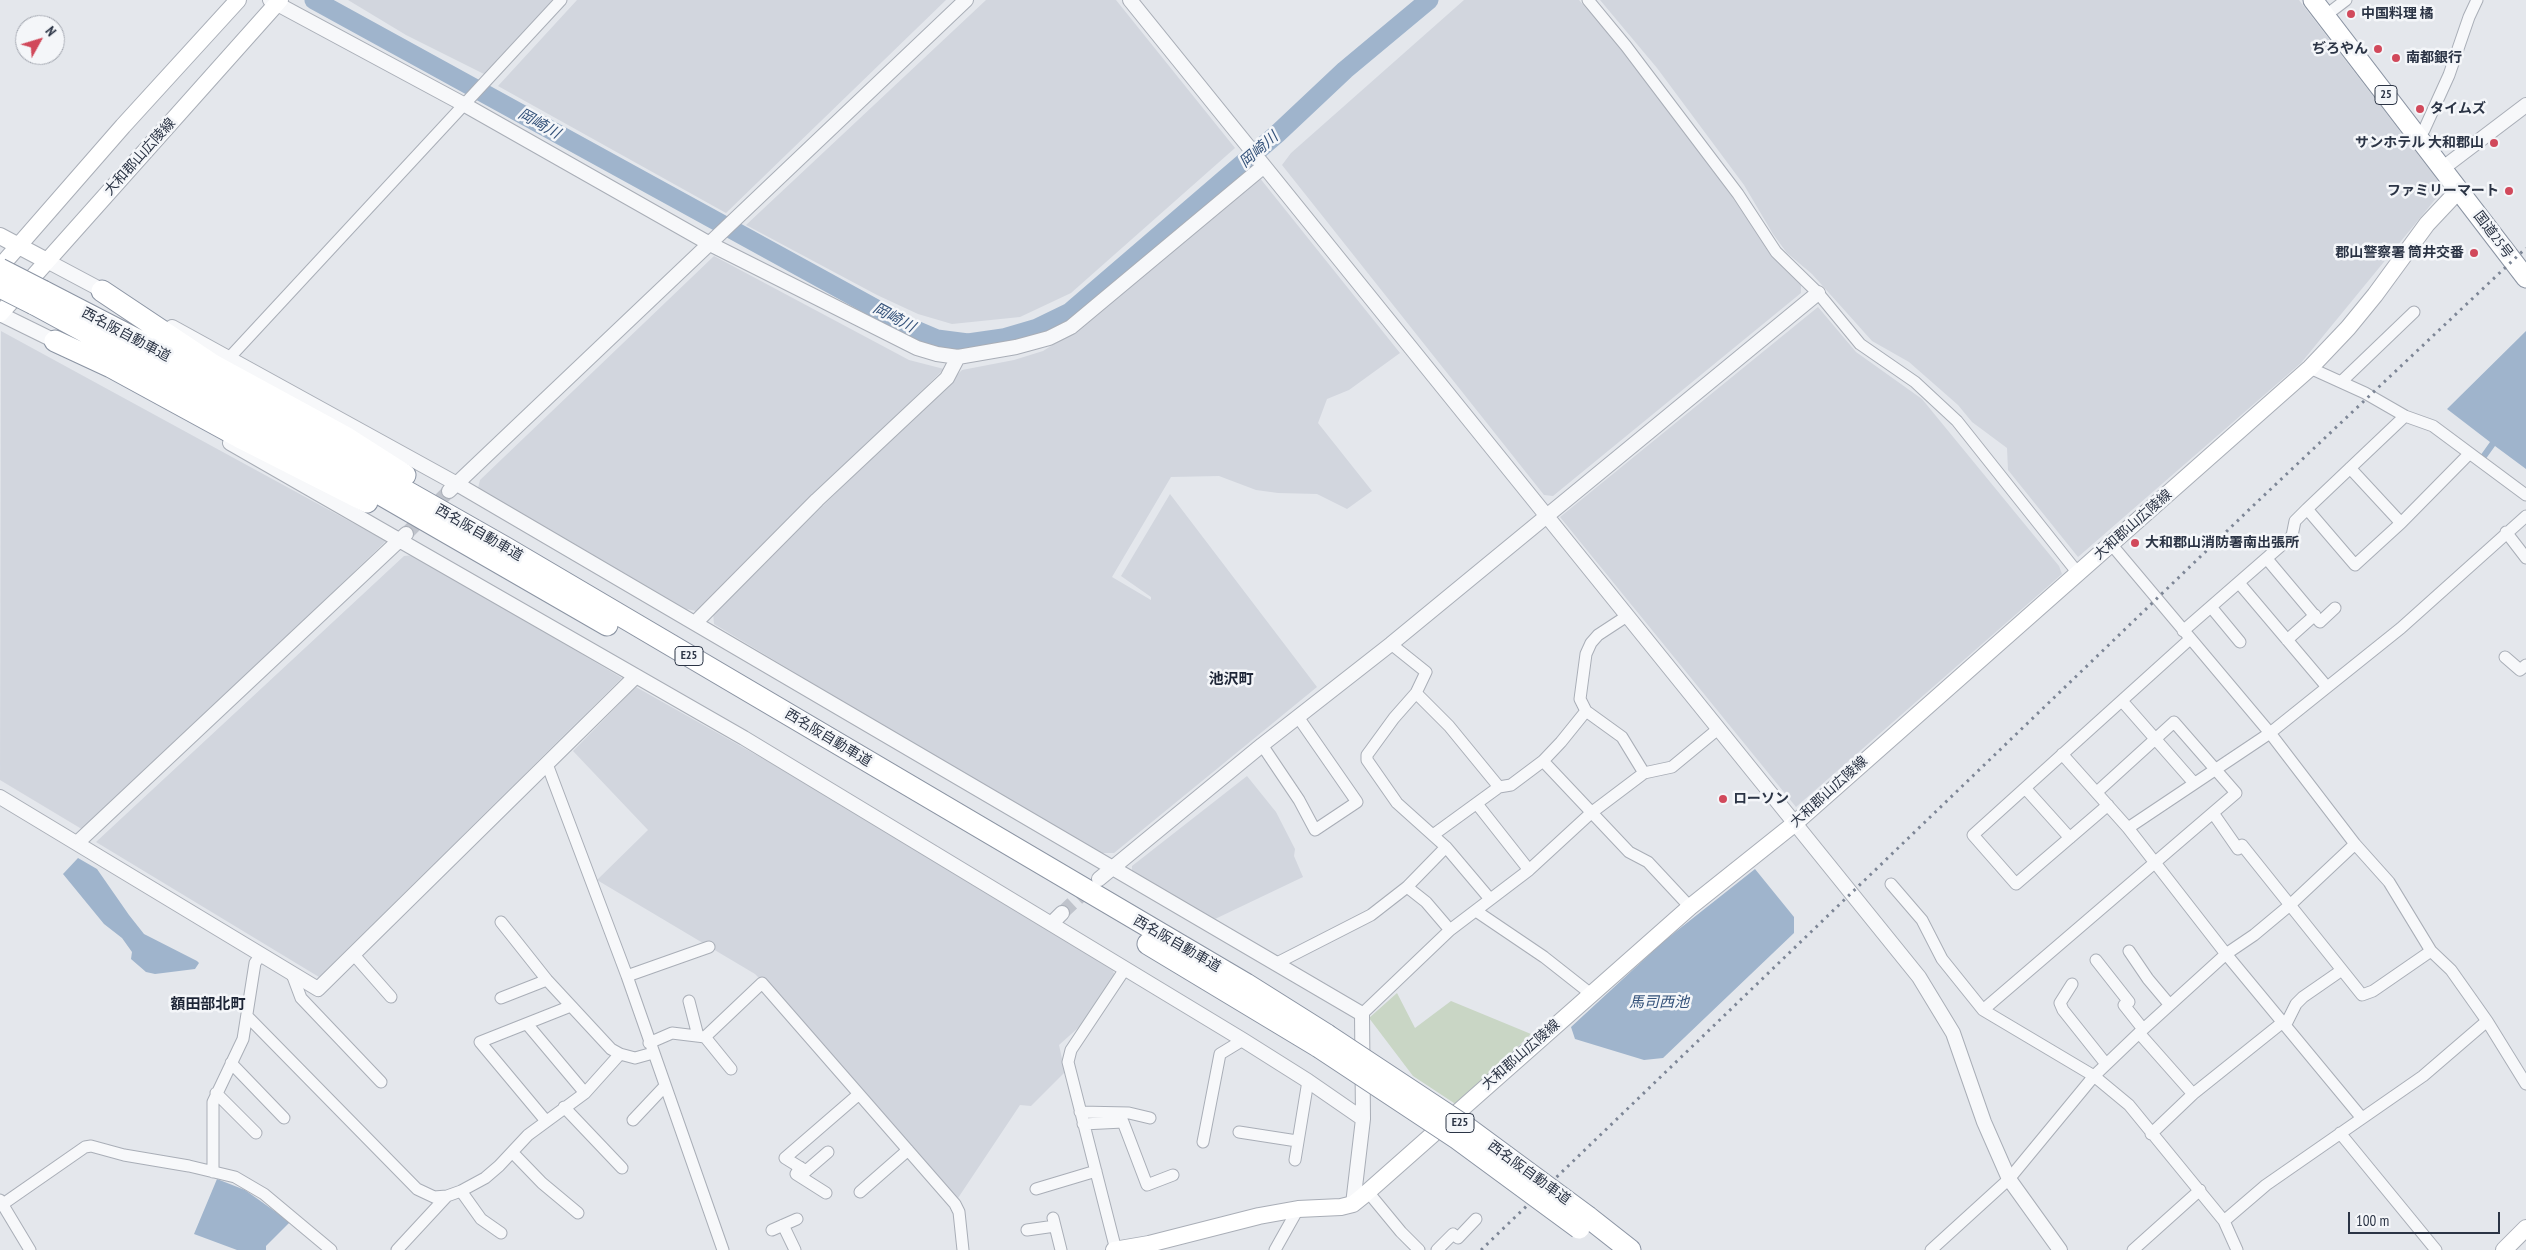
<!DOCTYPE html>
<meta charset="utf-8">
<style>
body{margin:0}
#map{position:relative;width:2526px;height:1250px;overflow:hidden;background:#e4e7ec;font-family:"PT Sans Narrow",sans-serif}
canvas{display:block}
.north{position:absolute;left:15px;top:15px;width:50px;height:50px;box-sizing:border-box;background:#f4f6f9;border:1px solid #a4a8b1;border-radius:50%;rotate:51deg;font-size:14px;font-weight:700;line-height:20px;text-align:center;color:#2b3445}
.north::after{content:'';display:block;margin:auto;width:18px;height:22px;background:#d1495b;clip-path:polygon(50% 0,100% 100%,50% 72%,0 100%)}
.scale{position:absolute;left:2348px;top:1212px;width:152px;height:22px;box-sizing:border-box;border:2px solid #2b3445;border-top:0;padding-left:6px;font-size:15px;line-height:18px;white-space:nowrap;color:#2b3445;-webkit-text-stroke:4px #f4f6f9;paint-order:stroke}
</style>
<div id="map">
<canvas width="2526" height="1250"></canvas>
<div class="north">N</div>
<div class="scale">100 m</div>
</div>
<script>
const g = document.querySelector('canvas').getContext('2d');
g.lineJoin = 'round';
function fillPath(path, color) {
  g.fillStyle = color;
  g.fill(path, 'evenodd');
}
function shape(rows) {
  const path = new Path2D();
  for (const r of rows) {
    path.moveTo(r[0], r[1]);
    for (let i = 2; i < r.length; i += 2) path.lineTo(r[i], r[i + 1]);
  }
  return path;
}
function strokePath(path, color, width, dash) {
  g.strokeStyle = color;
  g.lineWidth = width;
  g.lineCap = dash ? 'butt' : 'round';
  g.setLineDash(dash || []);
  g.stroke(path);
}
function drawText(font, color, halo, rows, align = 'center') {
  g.font = font + ' "PT Sans Narrow","Noto Sans JP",sans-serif';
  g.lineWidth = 5;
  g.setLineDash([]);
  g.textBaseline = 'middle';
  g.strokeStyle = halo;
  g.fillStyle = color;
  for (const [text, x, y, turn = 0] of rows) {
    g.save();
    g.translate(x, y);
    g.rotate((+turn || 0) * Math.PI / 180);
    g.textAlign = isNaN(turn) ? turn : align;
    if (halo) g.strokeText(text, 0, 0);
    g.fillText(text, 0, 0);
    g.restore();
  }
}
fillPath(shape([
 [348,0,554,0,486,75,406,35],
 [577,0,946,0,726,213,498,86],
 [986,0,1116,0,1235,148,1071,293,1020,317,952,324,918,314,877,295,746,225],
 [1464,0,1579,0,1615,40,1733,198,1772,257,1801,283,1801,293,1553,496,1544,495,1282,165,1291,153],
 [1600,0,2299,0,2439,182,2438,196,2301,363,2078,557,2008,470,2007,448,1972,422,1958,405,1909,362,1872,341,1812,274,1787,253,1773,234,1744,185,1657,68],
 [1259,177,1400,353,1349,390,1327,399,1318,423,1372,491,1347,509,1317,494,1278,493,1256,490,1219,476,1171,477,1112,577,1151,600,1151,597,1121,576,1170,494,1317,687,1114,853,1102,853,995,793,714,624,713,613,962,370,1014,360,1043,351,1062,339,1086,323],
 [714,256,909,360,944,369,696,611,686,609,478,488,480,480],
 [1818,307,1856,352,1922,399,2059,566,2062,574,1796,807,1560,517],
 [1,331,386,541,85,831,0,780],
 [414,555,622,678,319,977,96,842,404,556],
 [636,687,769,762,1111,965,1115,976,1087,1020,1059,1045,1065,1072,1031,1106,1020,1105,956,1201,779,998,755,974,597,880,648,830,573,751],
 [1247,776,1276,812,1295,849,1294,856,1303,877,1215,919,1132,872,1132,866]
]), '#d2d6de');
fillPath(shape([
 [1397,993,1415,1028,1451,1001,1531,1034,1457,1105,1413,1076,1369,1018]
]), '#c9d6c5');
fillPath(shape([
 [2526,331,2526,469,2495,446,2485,460,2480,456,2490,442,2447,409],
 [78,858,97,869,129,915,144,934,197,961,199,963,195,969,155,974,146,972,131,959,132,952,122,938,104,924,63,874],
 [1755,869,1794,917,1794,933,1663,1058,1644,1060,1575,1039,1571,1027,1664,941],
 [217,1179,245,1190,290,1222,266,1246,266,1250,237,1250,194,1234]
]), '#9fb4cc');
strokePath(shape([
 [314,0,911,328,937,339,968,343,1003,338,1037,328,1070,312,1277,134,1345,70,1429,0]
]), '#9fb4cc', 19);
strokePath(shape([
 [407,533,449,491],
 [1062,913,1092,885]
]), '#bfc3cb', 14, [14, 7]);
const minor = shape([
 [1588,0,1626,46,1738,194,1776,252,1818,293,1860,344,1915,382,1957,421,2077,572],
 [2325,16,2346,0],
 [2417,135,2424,130,2449,75,2469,17,2477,0],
 [230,357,561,0],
 [2310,368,2365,393,2405,416,2433,426,2526,495],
 [2341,382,2414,312],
 [2350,468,2401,523],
 [2307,509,2355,565,2401,523,2469,454],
 [2506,532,2526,558],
 [2111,544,2270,733,2128,828],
 [2267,559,2320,622,2335,608],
 [2239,583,2327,687],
 [2211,607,2240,642],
 [2183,631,2292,536,2295,521,2307,509,2405,416],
 [2287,640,2315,615],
 [1391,644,1426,672,1416,693,1394,718,1367,755,1367,760,1397,803,1446,847,1490,899],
 [2505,657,2520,670,2526,665],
 [1416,693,1449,726,1499,787],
 [2122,701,2194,783],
 [1586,711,1622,737,1644,773],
 [1262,745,1299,800,1315,830,1357,802,1298,717],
 [2062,754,2128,828,2226,954,2361,1117],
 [1543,761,1629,852,1648,862,1690,907],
 [547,764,627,976,723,1250],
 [2025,788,2070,838],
 [1477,804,1529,870],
 [2108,805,2016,884,1973,835,2190,639],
 [2213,813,2238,849,2242,845,2362,995,2373,991,2431,951],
 [1433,835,1499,787,1511,785,1543,761,1561,742,1586,711,1580,699,1586,654,1591,643,1598,635,1627,616],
 [2355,844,2389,882,2431,951,2451,970,2487,1021,2526,1084],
 [1891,884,1922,920,1942,959,1983,1010,2094,1076,2129,1105,2224,1221,2237,1250],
 [1407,887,1426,902,1450,930],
 [1476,911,1544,957,1591,994],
 [501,922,547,980,611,1049,620,1054],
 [2129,951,2148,979,2169,1004],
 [354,955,391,997],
 [2096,960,2129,1002,2124,1005,2143,1029],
 [1277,963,1371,915,1407,887,1446,847],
 [292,974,301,998,381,1082],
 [627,976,709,947],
 [2072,984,2060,1003,2063,1010,2106,1064],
 [501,998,547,980],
 [689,1001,698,1036],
 [1983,1010,2236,793,2174,722,2097,792],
 [1362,1014,1450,930,1529,870,1591,813,1644,773,1672,767,1718,729],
 [247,1016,417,1189,434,1197,447,1196,461,1191,485,1178,499,1166,528,1135,585,1093,620,1054,635,1058,653,1053],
 [527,1024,585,1093],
 [2286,1024,2296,1004,2303,997,2342,970],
 [2139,1033,2193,1094],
 [705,1037,731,1069],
 [649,1043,672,1033,705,1037,762,983,955,1204,959,1212,963,1250],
 [231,1063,284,1118],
 [216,1093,256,1133],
 [564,1107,622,1168],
 [1080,1112,1129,1113,1150,1118],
 [633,1120,665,1086],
 [546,1121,480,1042,571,1006],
 [1083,1124,1123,1122,1147,1185,1173,1175],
 [1239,1132,1297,1141],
 [2340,1133,2436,1250],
 [2151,1134,2193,1094,2283,1022],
 [1203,1142,1220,1054,1243,1040],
 [828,1152,806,1171,785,1158,859,1094],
 [513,1153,542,1183,578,1213],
 [1295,1160,1308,1081],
 [800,1167,796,1174,826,1193],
 [213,1172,213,1102,243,1039,255,963,260,956],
 [1036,1189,1096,1171],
 [461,1191,481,1219,501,1233],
 [860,1192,908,1150],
 [1368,1192,1401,1232,1419,1250],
 [0,1200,30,1250],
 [3,1204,85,1147,91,1146,124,1155,189,1166,235,1177,264,1194,331,1250],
 [1053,1218,1061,1250],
 [2224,1221,2266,1185,2423,1076,2487,1021],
 [783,1225,795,1250],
 [772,1230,797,1219],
 [1027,1230,1055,1226],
 [397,1250,447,1196],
 [1116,1250,1068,1062,1071,1050,1125,969],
 [1275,1250,1298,1209],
 [1437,1250,1453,1234,1458,1238,1476,1219],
 [1931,1250,2009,1179,2094,1076,2139,1033,2226,954,2254,935,2290,905,2355,844,2270,733,2401,628,2526,516],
 [2133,1250,2200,1190]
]);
const tertiary = shape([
 [270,0,465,105,710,244,917,348,937,354,958,357,1016,347,1049,338,1071,327,1264,166],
 [1130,0,1919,977,1953,1033,1984,1122,2009,1179,2060,1250],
 [2443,168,2526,105],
 [47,261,109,294],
 [0,314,61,344],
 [172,327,457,484,1362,1014,1363,1119,1353,1204],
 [230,443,744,738,1243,1040,1308,1081,1363,1119],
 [449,491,966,0],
 [695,623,817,500,947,378,958,357],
 [0,797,318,989,636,676],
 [77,843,406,534],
 [1099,879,1262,745,1391,644,1818,293],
 [1052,923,1062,913]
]);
const secondary = shape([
 [0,236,47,261],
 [0,267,123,126,238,0],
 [0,314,280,0],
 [1114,1250,1149,1244,1259,1216,1298,1209,1341,1207,1353,1204,1363,1196,1690,907,1794,824,2310,368,2348,328,2375,295,2427,224,2459,190],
 [2504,1250,2526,1228]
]);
const trunk = shape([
 [2313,0,2526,278]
]);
const motorway = shape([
 [43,291,161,352,506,548,1246,984,1327,1035],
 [102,291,213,365,347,438,405,475],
 [34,304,314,456,607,625],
 [55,341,111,367,243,439,367,502],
 [1148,944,1319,1047],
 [1588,1217,1630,1250]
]);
strokePath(minor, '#a9aeb7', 13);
strokePath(tertiary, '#a9aeb7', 16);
strokePath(secondary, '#a9aeb7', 18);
strokePath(trunk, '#8b94a3', 21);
strokePath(motorway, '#8b94a3', 23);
strokePath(minor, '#f7f8fa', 11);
strokePath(tertiary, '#f7f8fa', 14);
strokePath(secondary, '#fff', 16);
strokePath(trunk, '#fff', 19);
strokePath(motorway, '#fff', 21);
strokePath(shape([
 [1481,1250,2256,503,2526,248]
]), '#7d8696', 3, [2.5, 5]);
const motorwayBridge = shape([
 [0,269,43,291],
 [0,287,34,304],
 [1327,1035,1466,1127,1588,1217],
 [1319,1047,1458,1139,1579,1228]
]);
strokePath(motorwayBridge, '#8b94a3', 23, []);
strokePath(motorwayBridge, '#fff', 21);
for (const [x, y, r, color] of [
 [2351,14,5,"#d1495b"],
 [2378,49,5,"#d1495b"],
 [2396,58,5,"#d1495b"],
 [2420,109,5,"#d1495b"],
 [2494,143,5,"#d1495b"],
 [2509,191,5,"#d1495b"],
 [2474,253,5,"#d1495b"],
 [2135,543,5,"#d1495b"],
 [1723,799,5,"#d1495b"]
]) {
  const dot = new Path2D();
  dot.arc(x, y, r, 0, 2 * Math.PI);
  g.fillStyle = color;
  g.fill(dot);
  strokePath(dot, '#f4f6f9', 2);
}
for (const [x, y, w] of [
 [2386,95,22],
 [689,656,28],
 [1460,1123,28]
]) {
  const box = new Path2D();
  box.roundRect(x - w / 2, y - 9.5, w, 19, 4);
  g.fillStyle = '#f4f6f9';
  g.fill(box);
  strokePath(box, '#2b3445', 1);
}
drawText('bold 12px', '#2b3445', null, [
 ["25",2386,95],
 ["E25",689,656],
 ["E25",1460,1123]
]);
drawText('bold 14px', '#2b3445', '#f4f6f9', [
 ["中国料理 橘",2361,14],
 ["ぢろやん",2368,49,"right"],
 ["南都銀行",2406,58],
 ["タイムズ",2430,109],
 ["サンホテル 大和郡山",2484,143,"right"],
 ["ファミリーマート",2499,191,"right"],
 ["郡山警察署 筒井交番",2464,253,"right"],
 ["大和郡山消防署南出張所",2145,543],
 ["ローソン",1733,799]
], 'left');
drawText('14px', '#2b3445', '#f4f6f9', [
 ["大和郡山広陵線",140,157,-48],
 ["国道25号",2493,235,53],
 ["西名阪自動車道",126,335,28],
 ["大和郡山広陵線",2133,525,-41],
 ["西名阪自動車道",479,533,30],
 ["西名阪自動車道",828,738,31],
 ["大和郡山広陵線",1829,792,-42],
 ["西名阪自動車道",1177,944,30],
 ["大和郡山広陵線",1521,1055,-41],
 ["西名阪自動車道",1529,1173,36]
]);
drawText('italic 15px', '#34527a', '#f4f6f9', [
 ["岡崎川",539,124,29],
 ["岡崎川",1259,150,-41],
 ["岡崎川",894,318,28],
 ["馬司西池",1659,1003]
]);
drawText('bold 15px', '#1d2536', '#f4f6f9', [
 ["池沢町",1231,680],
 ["額田部北町",208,1005]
]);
</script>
